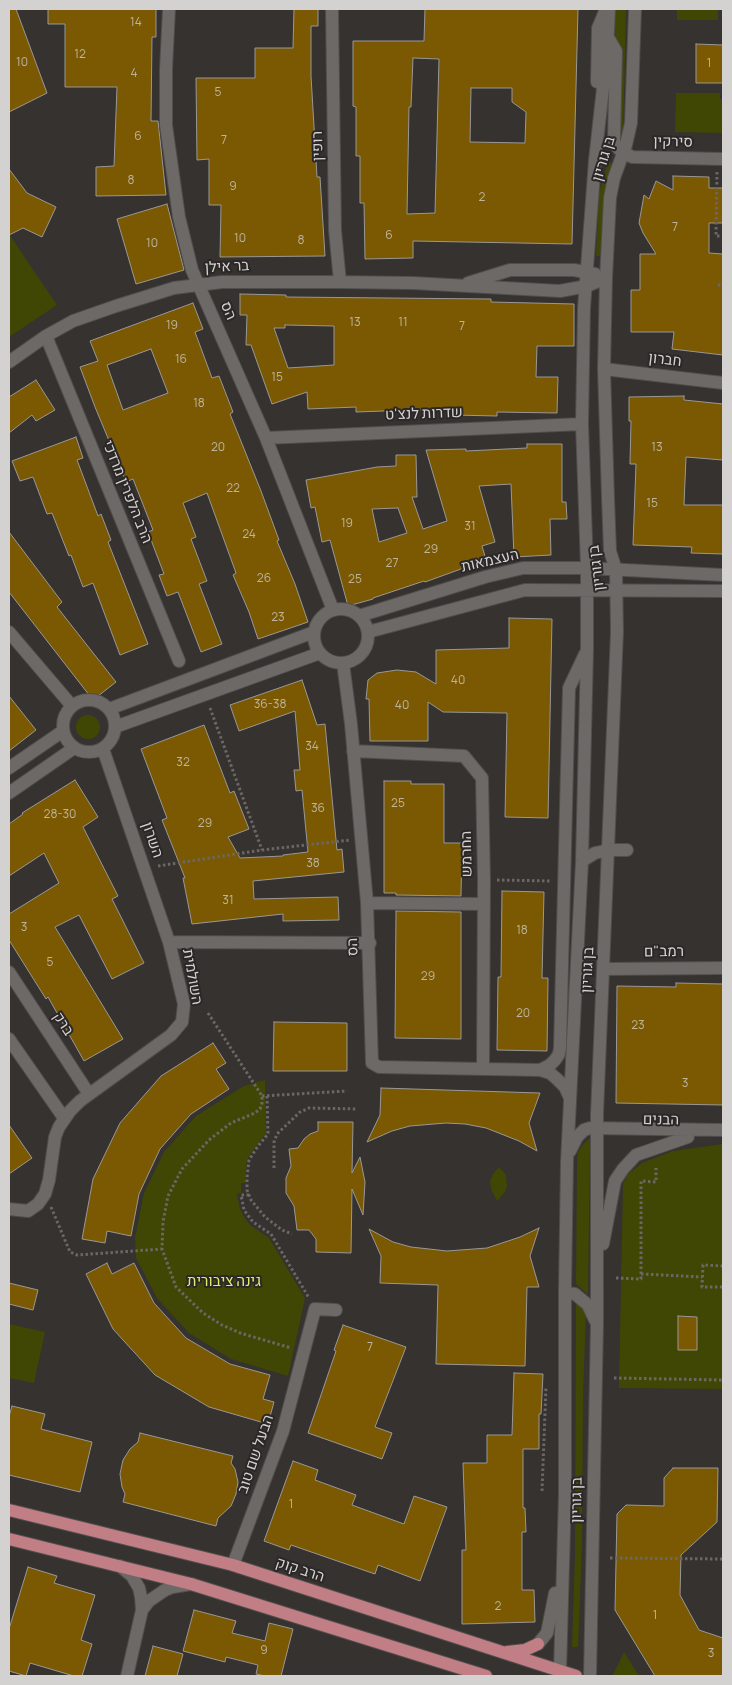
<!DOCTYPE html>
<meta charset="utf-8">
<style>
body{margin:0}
#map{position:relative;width:732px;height:1685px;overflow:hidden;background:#353230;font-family:Manrope,sans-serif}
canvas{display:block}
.frame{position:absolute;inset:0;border:10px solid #d4d2d1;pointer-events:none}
</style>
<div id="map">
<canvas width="732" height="1685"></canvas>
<div class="frame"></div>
</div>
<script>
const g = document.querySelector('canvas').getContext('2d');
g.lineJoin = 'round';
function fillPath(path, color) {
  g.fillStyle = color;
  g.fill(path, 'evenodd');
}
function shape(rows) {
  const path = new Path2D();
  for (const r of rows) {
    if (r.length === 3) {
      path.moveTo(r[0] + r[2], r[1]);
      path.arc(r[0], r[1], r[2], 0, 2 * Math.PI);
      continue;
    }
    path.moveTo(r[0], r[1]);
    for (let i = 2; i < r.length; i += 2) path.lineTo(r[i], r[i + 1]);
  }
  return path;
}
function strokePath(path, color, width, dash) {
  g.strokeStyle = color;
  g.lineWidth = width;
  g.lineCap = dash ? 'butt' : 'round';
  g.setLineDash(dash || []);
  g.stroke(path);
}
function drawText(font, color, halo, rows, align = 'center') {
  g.font = font + ' Manrope,Heebo,sans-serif';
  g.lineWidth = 4;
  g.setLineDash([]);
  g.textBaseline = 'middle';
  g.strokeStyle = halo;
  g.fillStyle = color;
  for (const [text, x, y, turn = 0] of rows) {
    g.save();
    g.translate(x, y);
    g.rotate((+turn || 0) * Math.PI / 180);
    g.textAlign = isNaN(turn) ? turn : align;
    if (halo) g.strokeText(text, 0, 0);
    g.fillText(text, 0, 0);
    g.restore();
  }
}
fillPath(shape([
 [615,9,626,9,623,138,618,138,620,48,614,33],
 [677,9,718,9,718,20,677,20],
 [676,93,720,93,720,99,723,99,723,133,675,132],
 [608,162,613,164,607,183,604,200,600,256,596,256,599,193],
 [9,234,57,305,9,337],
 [88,727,12],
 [265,1080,266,1133,251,1153,247,1160,245,1183,241,1183,241,1193,237,1194,240,1209,244,1217,250,1225,269,1238,305,1298,288,1376,231,1359,189,1333,157,1298,136,1258,135,1238,144,1193,164,1152,196,1116,244,1086],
 [590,1138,588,1295,576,1284,577,1161,578,1152,583,1144],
 [723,1144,723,1389,619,1388,623,1184,628,1174,642,1163,673,1151],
 [499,1167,506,1175,507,1186,505,1192,497,1201,491,1189,490,1181,493,1174],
 [576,1299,586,1310,583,1395,582,1541,578,1647,572,1647,575,1554],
 [9,1324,45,1332,34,1383,9,1378],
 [624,1652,639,1676,613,1675]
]), '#404705');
const building = shape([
 [9,9,16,9,47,93,9,112,9,9],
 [48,9,156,9,156,37,152,37,151,121,158,121,166,195,96,196,96,167,114,166,117,87,65,87,65,24,48,24,48,9],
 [294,9,318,9,318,26,311,26,311,76,317,177,320,177,325,256,220,257,221,205,209,205,209,159,197,160,196,78,255,78,255,48,293,48,294,9],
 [425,9,578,9,572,244,413,241,413,258,365,259,364,203,360,203,360,156,356,156,356,107,353,106,353,41,424,41,425,9],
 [413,58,439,59,435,213,407,214,409,107,411,107,413,58],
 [471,88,512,88,512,102,526,112,525,143,470,142,471,88],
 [696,44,723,45,723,83,696,83,696,44],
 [9,169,27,193,56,207,42,237,23,228,9,235,9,169],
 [673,176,709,177,709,188,723,188,723,223,709,223,709,253,723,254,723,355,672,349,674,332,631,332,631,290,640,290,640,254,656,254,643,233,639,223,644,195,649,199,656,181,673,190,673,176],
 [167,204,184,270,136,284,117,219,167,204],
 [240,294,286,295,286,297,491,299,491,302,574,304,574,346,537,346,536,377,558,377,557,413,497,412,497,416,454,415,454,411,411,410,356,412,356,407,308,409,307,392,272,404,251,345,246,345,247,315,240,315,240,294],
 [285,325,334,326,334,365,288,368,274,328,285,328,285,325],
 [193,303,203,329,195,332,212,378,219,376,233,412,230,414,261,491,279,540,277,541,295,584,308,622,258,639,249,612,233,575,236,573,207,493,183,503,196,537,191,539,207,581,199,584,222,644,201,652,178,592,167,596,159,575,164,574,148,532,153,530,133,479,126,482,111,443,110,443,95,407,80,367,98,361,90,341,193,303],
 [151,349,168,393,123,410,107,365,151,349],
 [36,380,55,410,36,421,32,415,9,433,9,397,36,380],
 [684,396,684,400,723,404,723,460,686,457,684,505,723,505,723,554,691,553,692,547,633,545,636,464,630,464,631,421,629,421,629,397,684,396],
 [76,437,83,458,77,460,98,516,101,514,111,540,108,542,148,644,120,655,93,583,83,587,71,555,69,556,52,513,47,514,33,477,20,481,12,461,76,437],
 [527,444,562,444,562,502,566,502,567,519,550,519,551,555,514,557,511,484,479,486,495,542,482,546,487,563,461,569,425,582,424,581,373,598,373,599,348,606,330,540,322,542,315,507,311,508,306,480,377,467,396,466,396,455,416,455,417,497,412,497,423,529,447,521,426,450,466,449,466,451,527,448,527,444],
 [398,508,407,533,379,542,372,509,398,508],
 [9,532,62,602,57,607,116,682,93,700,9,592,9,532],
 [509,618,552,619,548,818,505,817,507,713,443,712,428,702,428,741,370,741,369,699,366,699,368,680,377,673,397,670,416,672,436,684,436,650,509,648,509,618],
 [302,680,317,725,325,724,337,850,342,849,344,872,253,881,254,899,338,897,339,920,283,921,283,914,192,924,183,878,185,878,162,820,167,818,141,749,204,725,230,793,234,791,249,829,228,837,240,858,283,856,283,855,308,852,302,790,296,791,295,781,294,770,300,770,295,711,239,731,230,705,302,680],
 [9,696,36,730,9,751,9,696],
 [75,780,98,817,83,827,118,896,112,899,144,963,112,979,79,915,55,927,123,1039,84,1061,48,997,46,999,9,940,9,914,59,883,44,853,9,876,9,824,23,814,22,813,75,780],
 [384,781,411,781,411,784,444,784,444,843,462,843,461,896,396,895,396,893,384,893,384,781],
 [502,891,544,892,542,978,548,978,547,1051,497,1050,498,977,501,977,502,891],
 [396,911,461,912,461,1039,395,1038,396,911],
 [676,983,723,984,723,1105,616,1103,617,986,676,987,676,983],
 [274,1022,347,1023,347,1071,273,1071,274,1022],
 [213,1043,226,1063,216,1069,229,1089,191,1114,160,1149,139,1194,131,1236,107,1231,105,1243,82,1239,93,1179,120,1123,161,1076,213,1043],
 [381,1088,540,1093,529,1123,537,1151,519,1141,486,1128,465,1124,446,1123,410,1126,392,1131,367,1142,380,1115,381,1088],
 [318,1122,353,1122,352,1173,360,1157,365,1182,363,1215,352,1189,351,1253,316,1252,316,1239,309,1230,297,1230,294,1206,286,1193,286,1178,291,1166,289,1149,298,1148,304,1139,310,1134,318,1131,318,1122],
 [9,1125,32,1158,9,1174,9,1125],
 [539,1228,530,1256,539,1287,527,1287,525,1366,436,1364,438,1285,380,1283,381,1256,369,1229,393,1242,411,1247,447,1251,487,1248,520,1237,539,1228],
 [107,1263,112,1274,134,1263,154,1303,186,1338,230,1364,270,1375,263,1399,274,1402,268,1424,209,1407,155,1375,113,1329,86,1274,107,1263],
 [9,1283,38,1290,33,1310,9,1304,9,1283],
 [678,1316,697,1317,697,1350,678,1350,678,1316],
 [343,1325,406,1347,375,1427,392,1433,382,1459,308,1433,336,1351,334,1350,343,1325],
 [514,1373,543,1374,541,1414,539,1414,539,1449,523,1449,523,1508,525,1508,526,1532,522,1532,522,1590,534,1590,535,1622,462,1624,462,1550,466,1550,463,1463,487,1463,487,1435,512,1435,514,1373],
 [12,1406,45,1414,41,1429,92,1442,80,1492,9,1475,9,1417,12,1406],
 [140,1433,233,1456,231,1463,235,1469,238,1482,236,1494,231,1506,218,1518,216,1526,123,1502,125,1494,122,1487,120,1474,123,1460,130,1449,138,1442,140,1433],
 [293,1461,318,1470,315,1480,356,1495,352,1505,404,1524,414,1496,447,1507,420,1581,378,1565,375,1574,291,1545,289,1550,264,1541,293,1461],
 [673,1468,718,1468,717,1522,681,1555,680,1595,699,1630,723,1638,723,1676,655,1676,615,1610,617,1514,626,1505,664,1506,664,1478,673,1468],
 [28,1567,57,1576,54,1583,95,1595,81,1640,92,1644,82,1676,74,1676,30,1663,26,1676,9,1671,9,1629,28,1567],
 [194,1610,236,1621,232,1633,265,1641,269,1623,293,1629,281,1676,265,1676,256,1674,258,1665,226,1657,225,1662,183,1651,194,1610],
 [153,1646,183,1654,177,1676,145,1676,153,1646]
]);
fillPath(building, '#7b5903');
strokePath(building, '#9a9895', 1);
const minor = shape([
 [169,9,166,69,166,125,179,217,192,270,266,438,333,610],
 [332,9,335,230,340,282],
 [609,39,616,51,614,139,615,145,620,150,632,157,723,159],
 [597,82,598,28,606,9],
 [468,283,510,270,574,270,595,274],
 [46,336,179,661],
 [9,362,46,336,73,321,116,306,174,288,222,282,340,282,413,283,560,291,587,286,606,278],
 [604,369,723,383],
 [266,438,582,424],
 [341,636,27],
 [359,616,485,577,523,568,587,568,723,575],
 [9,632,72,706],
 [368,632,525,590,723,591],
 [343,663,351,724,367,903,372,1063,379,1067,540,1070,550,1073,557,1079,565,1087,569,1096],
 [89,726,26],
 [109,709,314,632],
 [115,727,320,653],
 [103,749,169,942],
 [353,751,464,756,482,778,484,880,483,1069],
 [9,768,63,731],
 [9,793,74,748],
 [582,861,595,853,609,850,627,850],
 [367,903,484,904],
 [604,969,723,968],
 [9,972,89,1094],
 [9,1039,64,1118],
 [540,1070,550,1065,555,1060,559,1054,560,1047,569,688,585,654],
 [570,1151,577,1137,584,1130,590,1128,723,1130],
 [9,1209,28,1211,38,1204,45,1194,49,1180,55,1137,59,1127,70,1111,80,1101,171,1035,182,1022,184,1004,169,942,370,943],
 [603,1244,615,1181,623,1169,636,1155,688,1137],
 [565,1293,575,1294,588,1305,595,1320],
 [233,1565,283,1431,315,1309,336,1310],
 [120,1566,132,1576,139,1588,141,1597,142,1610,127,1676],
 [142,1610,149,1601,165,1590,173,1587,191,1584],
 [538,1644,547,1633,555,1593],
 [560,1671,565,1494,565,1289,567,1161,582,861,587,651,587,568,582,424,584,308,595,160,607,52,609,9],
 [590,1676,597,1324,597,1114,617,632,616,570,610,551,608,498,604,369,606,278,610,198,614,178,626,145,631,123,635,9]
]);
const major = shape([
 [9,1510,233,1565,576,1676],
 [9,1539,191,1584,486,1676],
 [507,1652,525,1650,538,1644]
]);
strokePath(minor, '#504e4c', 14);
strokePath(major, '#504e4c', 14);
strokePath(shape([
 [717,172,716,236,723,236],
 [718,285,723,285],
 [210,708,262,850],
 [158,866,262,850,350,840],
 [497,880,551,881],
 [208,1013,262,1096,262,1103,260,1109,255,1113,231,1123,209,1140,182,1169,168,1196,163,1222,162,1249,176,1287,203,1313,222,1325,240,1333,291,1348],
 [262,1096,347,1091],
 [267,1096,268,1134,258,1146,249,1160,247,1178,247,1190,251,1200,265,1217,282,1230,292,1234],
 [274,1168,274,1142,277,1134,300,1112,309,1108,357,1109],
 [249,1195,241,1195,244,1210,253,1222,271,1234,309,1298],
 [51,1207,70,1252,77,1255,162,1249],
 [723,1266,703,1265,702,1287,723,1287],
 [641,1274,702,1277],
 [616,1278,641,1279,641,1181,656,1182,656,1168],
 [614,1378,723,1380],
 [542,1491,546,1387],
 [610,1558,723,1559]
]), '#6a6765', 3, [2.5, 2.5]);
strokePath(minor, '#6c6967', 12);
strokePath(major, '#c17e85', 12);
drawText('12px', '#beb49e', null, [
 ["14",136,23],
 ["12",80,55],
 ["10",22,63],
 ["1",709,64],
 ["4",134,74],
 ["5",218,93],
 ["6",138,137],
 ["7",224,141],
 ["8",131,181],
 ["9",233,187],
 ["2",482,198],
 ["7",675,228],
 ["6",389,236],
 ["10",240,239],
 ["8",301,241],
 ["10",152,244],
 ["13",355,323],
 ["11",403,323],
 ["19",172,326],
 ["7",462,327],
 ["16",181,360],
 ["15",277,378],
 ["18",199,404],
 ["20",218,448],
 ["13",657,448],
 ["22",233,489],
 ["15",652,504],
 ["19",347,524],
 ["31",470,527],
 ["24",249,535],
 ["29",431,550],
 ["27",392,564],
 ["26",264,579],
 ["25",355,580],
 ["23",278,618],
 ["40",458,681],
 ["36-38",270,705],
 ["40",402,706],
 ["34",312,747],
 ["32",183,763],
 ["25",398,804],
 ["36",318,809],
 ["28-30",60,815],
 ["29",205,824],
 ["38",313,864],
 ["31",228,901],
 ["3",24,928],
 ["18",522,931],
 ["5",50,963],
 ["29",428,977],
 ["20",523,1014],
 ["23",638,1026],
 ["3",685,1084],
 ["7",370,1348],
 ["1",291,1505],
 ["2",498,1607],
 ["1",655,1616],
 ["9",264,1651],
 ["3",711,1654]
]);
drawText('15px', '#d4d2d1', '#2b2827', [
 ["סירקין",673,142,1],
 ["רופין",318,146,-91],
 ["בן גוריון",604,159,-73],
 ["בר אילן",227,267,-3],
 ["הס",228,311,66],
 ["חברון",665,360,7],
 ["שדרות לנצ'ט",424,414,-2],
 ["הרב הלפרין מרדכי",127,492,68],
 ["העצמאות",490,561,-13],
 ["בן גוריון",597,568,-97],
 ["השרון",152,840,71],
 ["החרמש",467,854,-91],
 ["הס",353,947,-92],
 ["רמב\"ם",664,952,-1],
 ["בן גוריון",588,970,-87],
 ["השולמית",192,977,80],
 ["ברק",63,1024,57],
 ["הבנים",661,1120,1],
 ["הבעל שם טוב",256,1454,-71],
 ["בן גוריון",577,1500,-89],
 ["הרב קוק",300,1570,18]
]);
drawText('15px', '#dbed6d', '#2b2827', [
 ["גינה ציבורית",224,1282]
]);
</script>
